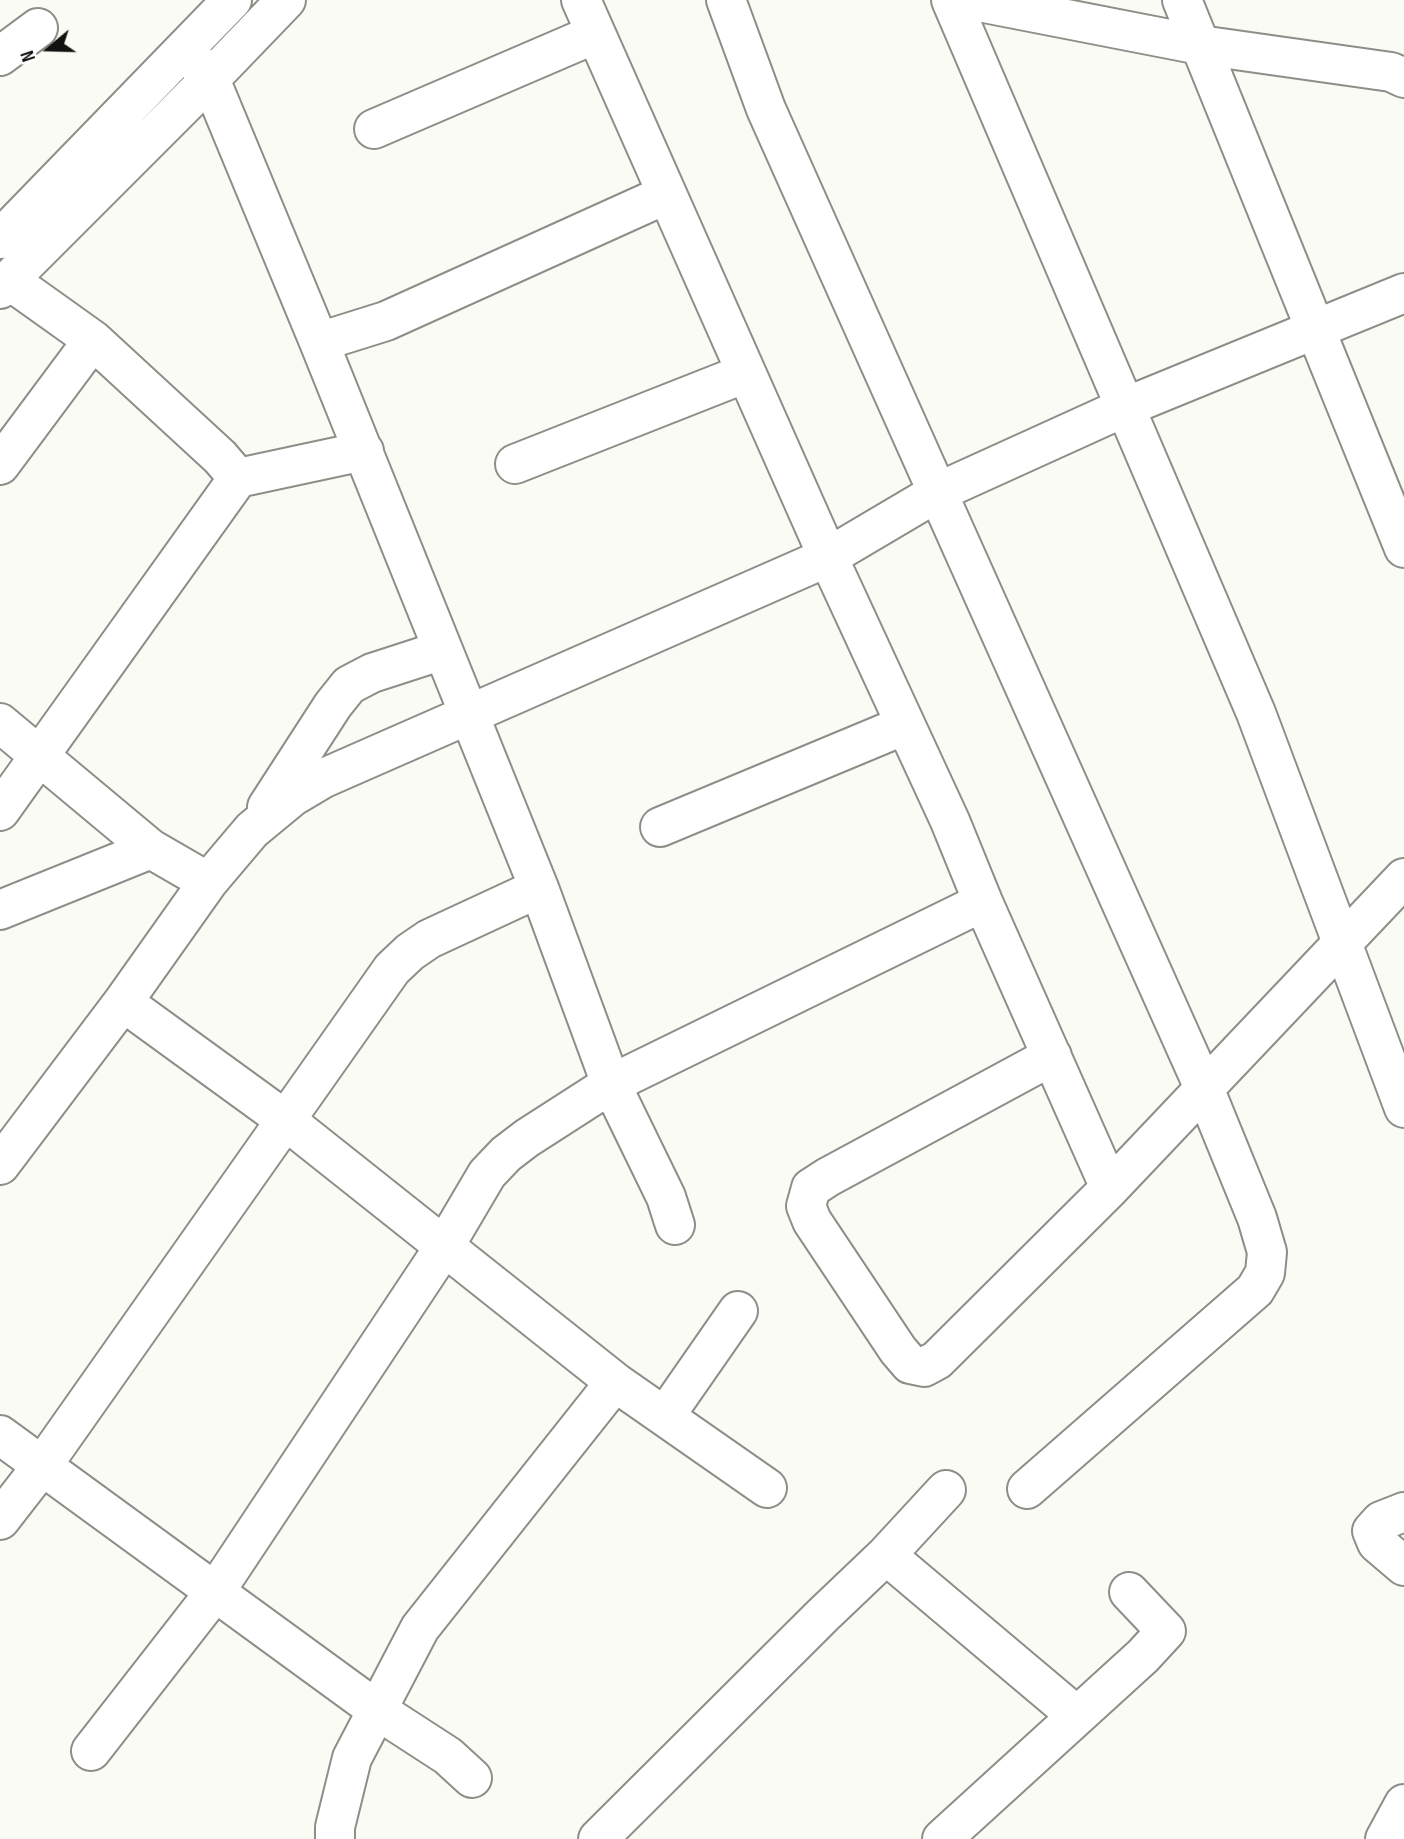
<!DOCTYPE html>
<style>
body{margin:0}
#map{position:relative;width:1404px;height:1839px;overflow:hidden;background:#fbfbf6;font-family:"Sofia Sans Condensed",sans-serif}
canvas{display:block}
.north{position:absolute;left:14px;top:14px;width:70px;height:70px;-webkit-text-stroke:5px #fff;paint-order:stroke;rotate:251deg;font-size:19px;font-weight:700;line-height:28px;text-align:center;color:#121210}
.north::after{content:'';display:block;margin:auto;width:24px;height:32px;background:#121210;clip-path:polygon(50% 0,100% 100%,50% 72%,0 100%)}
</style>
<div id="map">
<canvas width="1404" height="1839"></canvas>
<div class="north">N</div>
</div>
<script>
const g = document.querySelector('canvas').getContext('2d');
g.lineJoin = 'round';
function shape(rows) {
  const path = new Path2D();
  for (const r of rows) {
    path.moveTo(r[0], r[1]);
    for (let i = 2; i < r.length; i += 2) path.lineTo(r[i], r[i + 1]);
  }
  return path;
}
function strokePath(path, color, width, dash) {
  g.strokeStyle = color;
  g.lineWidth = width;
  g.lineCap = dash ? 'butt' : 'round';
  g.setLineDash(dash || []);
  g.stroke(path);
}
const minor = shape([
 [581,0,828,557,950,821,983,902,1110,1188],
 [726,0,766,109,1204,1088,1257,1218,1267,1252,1265,1273,1255,1290,1027,1489],
 [951,0,1256,713,1404,1108],
 [969,0,1200,45,1391,72,1404,78],
 [1182,0,1404,548],
 [186,50,210,79,319,342,539,888,611,1084,666,1197,675,1225],
 [0,56,38,28],
 [374,129,595,34],
 [0,239,232,0],
 [0,289,210,79,286,0],
 [319,342,386,321,667,194],
 [515,464,746,373],
 [0,465,93,340],
 [238,478,364,451],
 [0,723,151,849,208,882],
 [267,807,333,705,349,685,372,673,443,650],
 [0,811,238,478,220,457,93,340,9,280],
 [660,827,905,725],
 [0,910,151,849],
 [123,1002,208,882,252,830,292,797,324,778,828,557,938,492,1123,408,1404,293],
 [1052,1056,828,1177,811,1188,806,1206,812,1221,898,1350,910,1364,924,1367,937,1360,1110,1188,1404,878],
 [0,1165,123,1002,284,1119,615,1382],
 [665,1416,738,1311],
 [0,1435,377,1710,448,1756,472,1778],
 [1404,1512,1381,1521,1372,1531,1377,1543,1404,1566],
 [0,1520,42,1466,392,969,410,952,429,939,539,888],
 [886,1555,1077,1716],
 [91,1751,215,1592,444,1247,487,1174,506,1154,527,1138,611,1084,983,902],
 [335,1839,335,1827,352,1758,420,1628,615,1382,767,1488],
 [598,1839,823,1615,886,1555,946,1490],
 [942,1839,1143,1656,1166,1631,1129,1592],
 [1385,1839,1404,1804]
]);
strokePath(minor, '#8e8e89', 42);
strokePath(minor, '#fff', 38);
</script>
